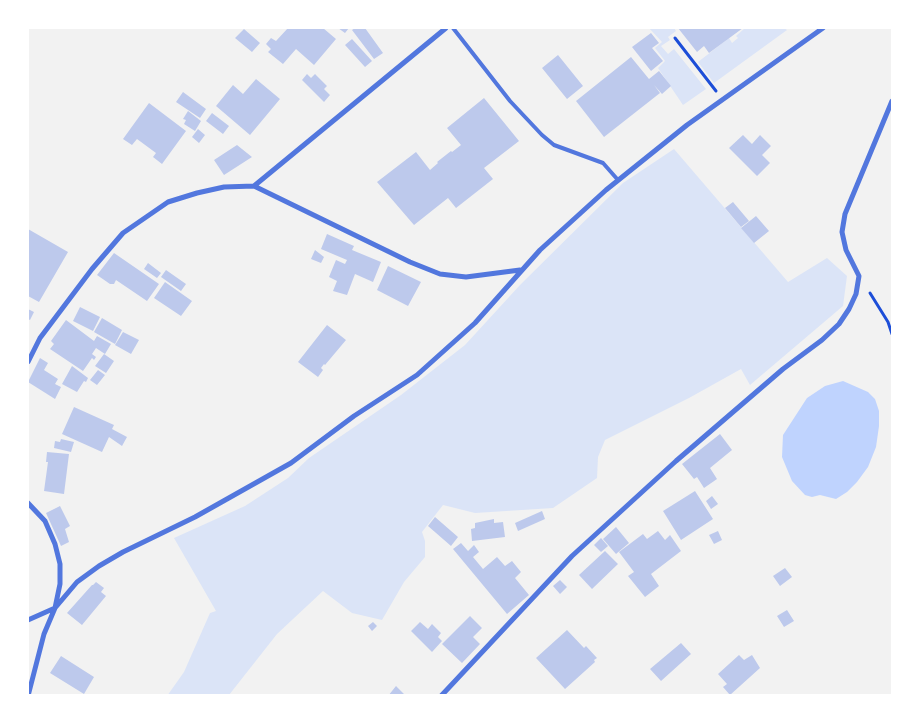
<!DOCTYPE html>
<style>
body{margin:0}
#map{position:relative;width:920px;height:723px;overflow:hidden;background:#f2f2f2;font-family:"Source Sans 3",sans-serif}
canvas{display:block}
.frame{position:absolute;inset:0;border:29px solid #fff;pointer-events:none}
</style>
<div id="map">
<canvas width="920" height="723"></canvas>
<div class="frame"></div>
</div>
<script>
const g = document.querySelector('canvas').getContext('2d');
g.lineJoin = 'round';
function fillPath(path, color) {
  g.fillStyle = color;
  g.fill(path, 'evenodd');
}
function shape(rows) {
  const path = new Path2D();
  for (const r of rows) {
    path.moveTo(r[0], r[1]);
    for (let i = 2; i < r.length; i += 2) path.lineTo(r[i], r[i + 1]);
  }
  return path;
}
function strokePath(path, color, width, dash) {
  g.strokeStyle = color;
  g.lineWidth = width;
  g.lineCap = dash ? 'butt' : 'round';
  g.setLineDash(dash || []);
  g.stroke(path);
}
fillPath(shape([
 [649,28,674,28,676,31,668,37,670,40,661,46,668,54,674,49,706,89,683,105,658,68,665,61,655,48,662,42],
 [745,28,784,28,787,30,714,83,698,62,729,38,732,43,738,38,736,36],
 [674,149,788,282,827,258,847,276,843,306,750,385,741,369,689,398,605,440,598,457,597,478,553,508,475,513,443,505,422,532,425,541,425,557,404,582,382,620,352,613,323,591,277,634,229,695,167,696,184,672,210,613,216,611,174,538,245,506,288,478,309,458,401,395,465,345,520,285,623,183]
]), '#dbe4f7');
fillPath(shape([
 [843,381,868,392,875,399,879,411,879,426,876,447,868,467,857,482,847,492,836,499,820,495,812,497,805,495,792,481,782,457,783,435,807,398,825,386]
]), '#bfd3fe');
fillPath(shape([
 [288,28,323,28,336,39,314,65,296,49,283,64,268,52,271,49,266,44,271,38,276,41],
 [338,28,349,28,345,33],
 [355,28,365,28,383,53,374,59,352,30],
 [678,28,743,28,709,53,704,46,697,52],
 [244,29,260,43,252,52,235,38],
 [651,33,659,43,652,48,663,61,651,71,632,47],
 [352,39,372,61,365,67,345,45],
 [558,55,583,86,567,99,542,68],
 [631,57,649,79,659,71,671,86,662,94,654,85,660,93,604,137,576,101],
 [307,74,311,78,315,74,327,86,324,89,330,95,324,102,302,80],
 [256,79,280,99,250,135,216,106,233,85,243,94],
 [183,92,206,109,200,118,176,102],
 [484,98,519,141,484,168,493,179,456,208,448,198,414,225,377,182,416,152,430,170,438,163,437,162,451,151,452,152,461,145,447,128],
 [149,103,186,131,162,164,153,157,156,153,137,139,132,145,123,139],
 [188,111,201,121,195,131,184,124,186,120,183,119],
 [212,113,229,126,223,134,206,121],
 [198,129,205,135,199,143,192,137],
 [743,135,752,144,760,135,771,146,762,155,770,163,757,176,729,148],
 [237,145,252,157,224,175,214,160],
 [733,202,749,221,741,227,725,208],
 [756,216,769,231,754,243,741,228],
 [28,229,68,252,39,302,28,296],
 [327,234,354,246,352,250,381,262,373,282,355,274,347,295,333,291,337,281,329,277,336,260,345,264,347,260,321,249],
 [315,250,324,257,321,263,311,259],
 [114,253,159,284,147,301,116,280,114,284,110,284,97,275],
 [148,263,161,273,157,278,144,269],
 [388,266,421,282,408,306,377,290],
 [166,270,186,284,181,291,161,277],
 [165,282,192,301,181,316,154,298],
 [80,307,100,317,93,331,73,321],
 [28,309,34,312,30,320,28,319],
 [102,318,122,330,115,344,94,332],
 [66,320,94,341,97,336,111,344,105,354,96,348,92,354,96,357,94,360,92,358,83,371,50,349,54,344,51,341],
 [327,325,346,340,325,365,324,364,321,368,323,370,318,377,298,362],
 [123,332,139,340,131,354,115,345],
 [104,354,114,361,106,373,95,366],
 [40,358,48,363,44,370,58,379,55,384,61,387,55,399,28,382],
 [72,366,88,378,86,382,84,381,77,392,62,384],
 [98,370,105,375,97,385,90,380],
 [74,407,114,425,112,429,127,437,122,446,109,437,102,452,62,434],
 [720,434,732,450,710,468,717,479,704,488,697,477,694,479,682,464],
 [61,439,74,442,71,452,54,448,55,441,60,442],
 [47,452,69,454,64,494,44,491,48,462,46,462],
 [695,491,713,519,681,540,663,511],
 [712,496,718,504,711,509,706,501],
 [60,506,70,526,65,529,69,542,61,546,46,513],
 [542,511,545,519,518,531,515,523],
 [435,517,458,537,451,546,428,526],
 [494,519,494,523,503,522,505,537,472,541,471,529,475,528,475,523],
 [616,527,629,543,616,554,603,539],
 [658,531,665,540,670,535,681,551,651,574,659,586,645,597,628,576,634,572,619,552,643,534,647,539],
 [718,531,722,540,714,544,709,535],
 [601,538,608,546,601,552,594,545],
 [461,543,468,551,474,545,479,552,473,557,483,569,497,557,505,566,512,561,521,572,515,578,529,595,507,614,453,549],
 [605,551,618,564,592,589,579,575],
 [785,568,792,577,780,586,773,576],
 [560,580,567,587,560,594,553,586],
 [96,582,104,588,101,592,106,596,82,625,67,613,92,585,93,585],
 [787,610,794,621,784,627,777,616],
 [470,616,482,628,473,637,480,644,462,663,442,644],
 [373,622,377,626,372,631,368,626],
 [420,622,428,629,432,624,441,633,438,637,442,641,432,652,411,631],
 [567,630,584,648,586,646,597,658,594,660,595,662,565,689,536,658],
 [681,643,691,654,661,681,650,669],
 [739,655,744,660,752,655,760,668,730,695,723,687,727,684,718,674],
 [61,656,94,677,84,694,50,673],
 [396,686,406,696,388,696]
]), '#bdc9ec');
strokePath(shape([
 [675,38,716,91],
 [870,293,888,322,892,334]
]), '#1d4ed8', 3);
strokePath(shape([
 [453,28,510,101,542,135,554,145,603,163,618,180]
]), '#5277de', 4);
strokePath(shape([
 [254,186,410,262,440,274,466,277,520,270],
 [28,362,40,338,92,269,123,233,168,202,197,193,224,187,254,186,446,28],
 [28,503,45,521,55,544,60,564,60,584,55,608,28,620],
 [28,696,44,634,55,608,77,582,99,566,123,552,195,517,291,463,354,416,417,375,475,323,540,250,606,190,687,125,823,28],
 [441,696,572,556,676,461,783,369,822,340,839,324,849,309,856,294,859,276,846,250,842,232,845,214,892,101]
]), '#5277de', 5);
</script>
